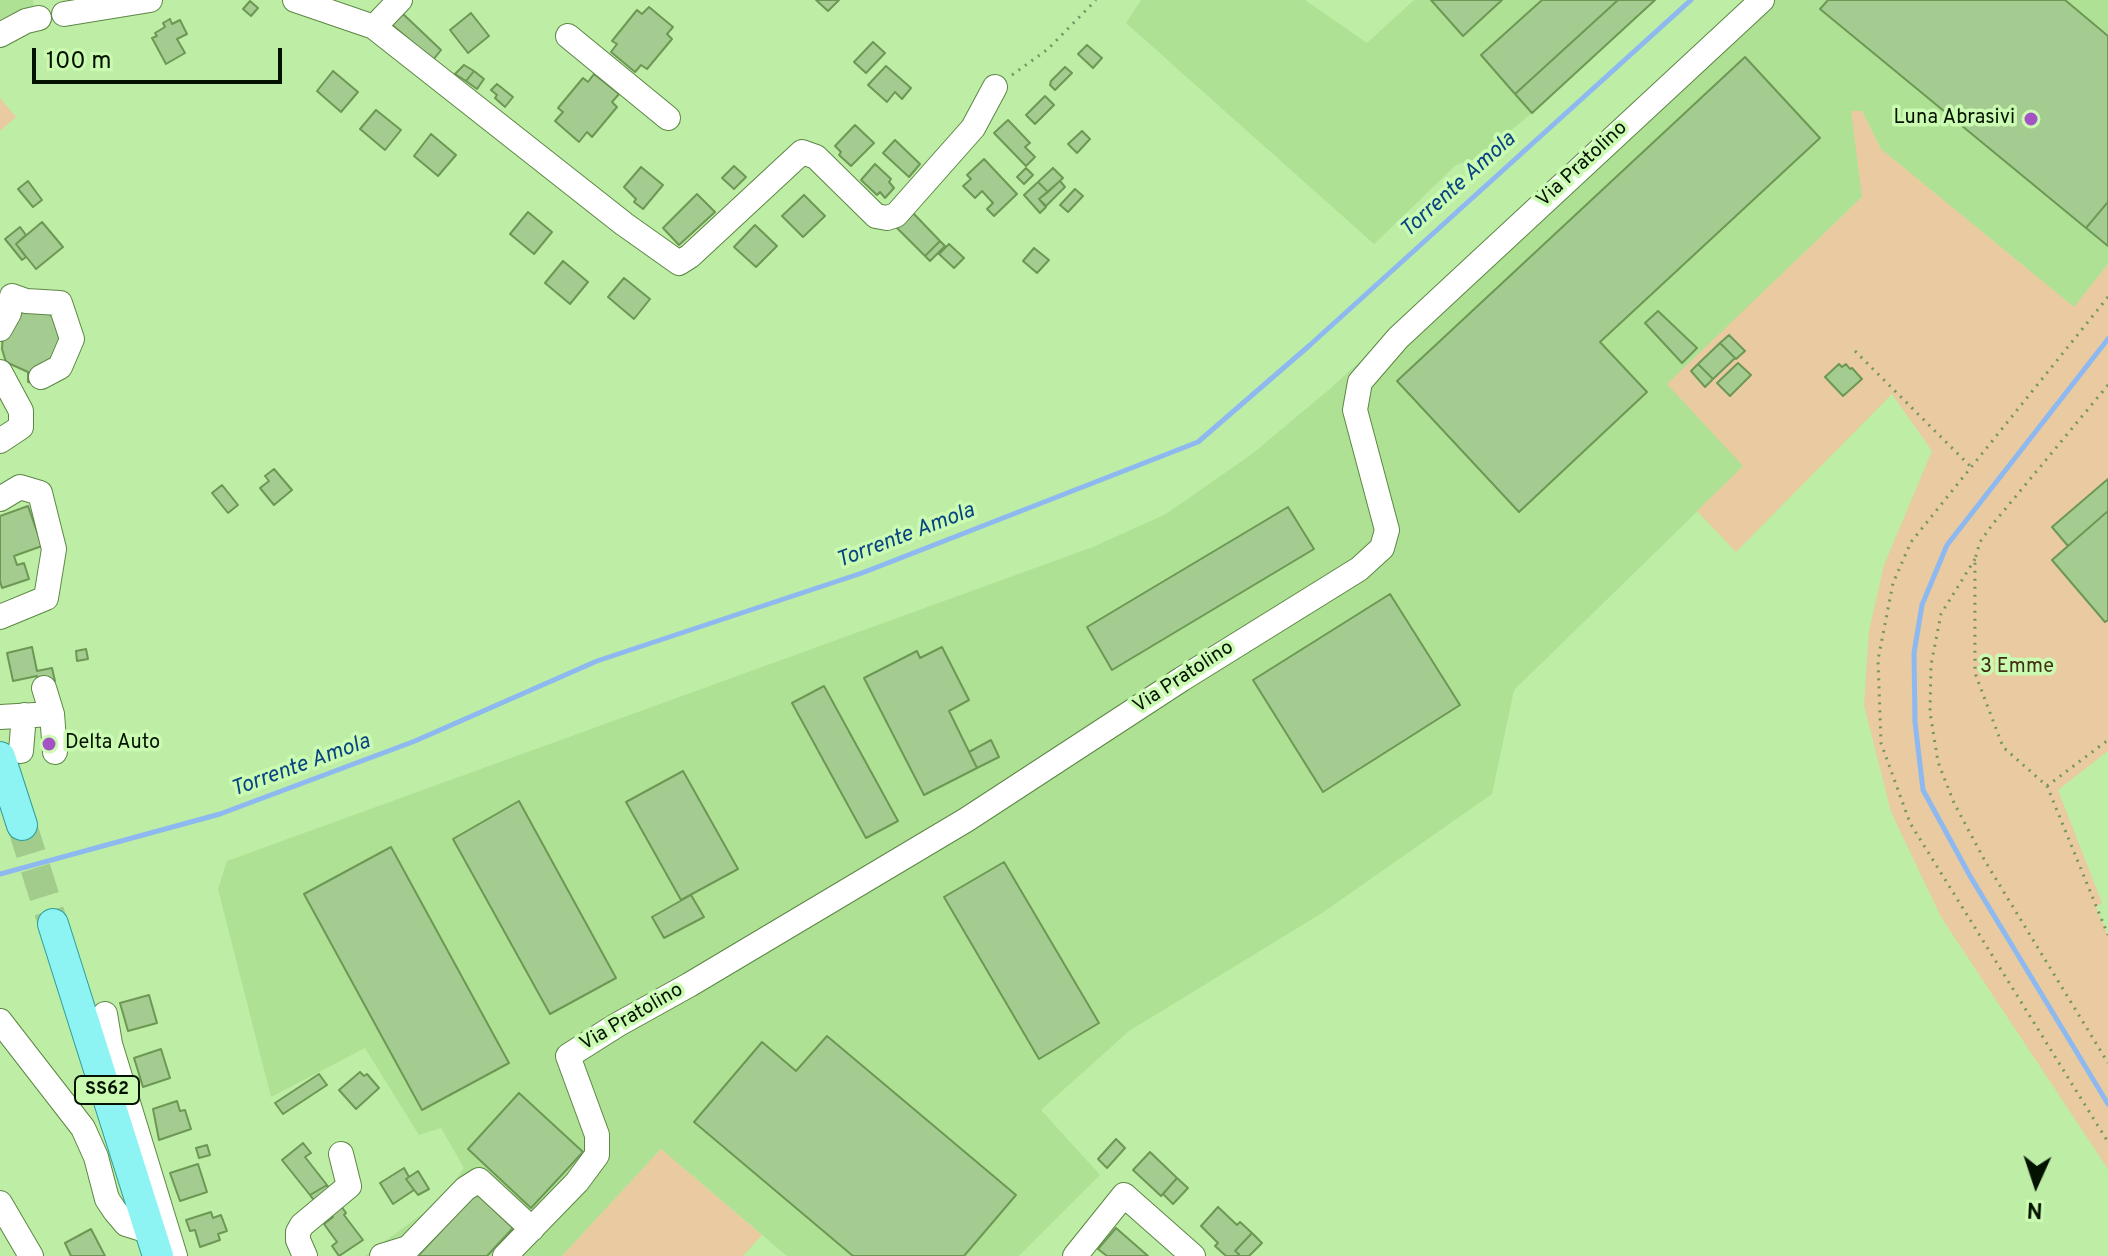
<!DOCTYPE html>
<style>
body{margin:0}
#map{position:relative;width:2108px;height:1256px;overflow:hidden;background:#beeda5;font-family:Overpass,sans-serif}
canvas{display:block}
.north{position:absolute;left:1996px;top:1144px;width:80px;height:80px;-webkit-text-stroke:6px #cbfbb2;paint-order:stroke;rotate:183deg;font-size:22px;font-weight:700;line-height:32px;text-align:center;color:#041300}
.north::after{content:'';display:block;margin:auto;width:28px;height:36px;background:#041300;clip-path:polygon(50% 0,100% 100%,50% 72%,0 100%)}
.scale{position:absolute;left:32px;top:48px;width:250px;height:36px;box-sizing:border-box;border:4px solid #041300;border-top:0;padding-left:10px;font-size:24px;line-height:28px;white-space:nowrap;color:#041300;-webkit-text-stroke:6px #cbfbb2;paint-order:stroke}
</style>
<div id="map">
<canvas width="2108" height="1256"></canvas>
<div class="north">N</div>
<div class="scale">100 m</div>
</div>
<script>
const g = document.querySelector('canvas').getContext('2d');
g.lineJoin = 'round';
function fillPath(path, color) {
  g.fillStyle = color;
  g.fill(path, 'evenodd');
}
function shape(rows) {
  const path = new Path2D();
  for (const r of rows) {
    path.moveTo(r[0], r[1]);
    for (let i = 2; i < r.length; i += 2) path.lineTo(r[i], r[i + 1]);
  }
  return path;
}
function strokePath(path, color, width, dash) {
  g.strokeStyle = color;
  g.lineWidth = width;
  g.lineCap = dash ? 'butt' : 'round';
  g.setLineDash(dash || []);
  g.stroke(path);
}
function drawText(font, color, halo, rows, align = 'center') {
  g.font = font + ' Overpass,sans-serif';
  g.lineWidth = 7;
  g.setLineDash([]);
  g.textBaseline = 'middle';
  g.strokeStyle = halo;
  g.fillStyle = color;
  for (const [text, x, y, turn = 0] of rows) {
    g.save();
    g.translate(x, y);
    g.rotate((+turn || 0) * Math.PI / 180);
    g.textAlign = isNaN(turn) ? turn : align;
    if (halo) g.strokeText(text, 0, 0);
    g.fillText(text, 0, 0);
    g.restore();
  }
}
fillPath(shape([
 [0,0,33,0,34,10,0,28],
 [1141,0,1305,0,1367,43,1414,0,1655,0,1532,113,1476,159,1456,165,1374,244,1126,23],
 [1753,0,2108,0,2108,264,2074,307,1881,149,1862,111,1862,197,1668,384,1744,466,1514,690,1492,794,1322,913,1129,1031,1041,1110,1100,1175,1019,1256,787,1256,661,1149,562,1256,365,1256,441,1200,464,1168,441,1128,419,1135,365,1048,271,1097,218,889,227,861,1093,547,1166,514,1252,454,1331,388]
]), '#aee193');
fillPath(shape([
 [0,98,16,117,0,131],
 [1851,111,1862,111,1881,149,2074,307,2108,264,2108,479,2052,526,2068,546,2052,560,2105,622,2108,620,2108,751,2058,790,2102,903,2096,907,2108,935,2108,1169,1941,917,1891,812,1864,705,1869,631,1884,565,1932,451,1892,394,1736,552,1697,511,1743,466,1667,384,1862,197],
 [661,1149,762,1235,743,1256,562,1256]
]), '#e9caa1');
strokePath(shape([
 [2108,339,1947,545,1922,605,1914,653,1915,722,1923,790,1970,876,2108,1104],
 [0,874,220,814,415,741,597,661,862,573,1198,442,1310,345,1691,0]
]), '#8eb9f0', 5);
const building = shape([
 [816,0,839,0,828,11,816,0],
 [1431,0,1502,0,1463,36,1431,0],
 [1542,0,1618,0,1515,94,1481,55,1542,0],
 [1618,0,1655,0,1532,113,1515,94,1618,0],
 [1828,0,2065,0,2108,36,2108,202,2086,228,1820,9,1828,0],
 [250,1,258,8,251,16,243,9,250,1],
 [649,7,673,27,667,34,672,39,647,69,641,65,635,72,611,52,617,44,612,41,637,10,642,14,649,7],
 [402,13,441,50,433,60,391,24,402,13],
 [471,13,489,36,468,53,450,30,471,13],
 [170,19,172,24,180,20,187,34,177,39,185,53,166,64,152,38,157,36,155,33,165,27,163,23,170,19],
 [873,42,885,53,866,73,854,62,873,42],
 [1087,45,1102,58,1093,68,1078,54,1087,45],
 [1745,57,1820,138,1600,342,1647,392,1519,512,1397,381,1745,57],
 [464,65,474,71,466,81,455,74,464,65],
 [886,66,911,88,902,99,895,92,887,102,868,85,886,66],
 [1065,67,1072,73,1055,90,1050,85,1051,81,1065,67],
 [333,71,358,92,341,112,317,91,333,71],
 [474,71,484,79,477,89,466,81,474,71],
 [594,74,619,94,612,102,617,107,592,137,587,132,579,142,555,121,563,112,558,108,583,78,588,82,594,74],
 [497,84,513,97,505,107,495,98,497,95,491,90,497,84],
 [1045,96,1054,105,1035,124,1026,115,1045,96],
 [376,110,401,130,385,150,360,129,376,110],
 [1008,120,1030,143,1025,147,1035,157,1026,166,994,133,1008,120],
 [855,125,874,143,851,166,839,155,841,152,835,146,855,125],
 [1082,131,1090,139,1077,153,1068,144,1082,131],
 [431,134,456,155,438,176,414,156,431,134],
 [895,140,920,164,909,177,883,153,895,140],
 [984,159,1017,194,994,216,987,209,993,203,982,191,975,198,963,186,971,179,967,175,984,159],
 [875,164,891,179,889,182,894,188,885,198,880,192,877,195,861,180,875,164],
 [734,166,746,177,734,189,722,178,734,166],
 [641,167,663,185,643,209,634,202,636,199,624,187,641,167],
 [1026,168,1033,175,1024,184,1017,177,1026,168],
 [1053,168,1063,178,1048,192,1038,182,1053,168],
 [28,181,42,200,33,207,18,189,28,181],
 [1060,181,1065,187,1046,206,1039,199,1060,181],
 [1038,182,1048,192,1039,199,1046,207,1040,213,1024,195,1038,182],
 [1075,189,1083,196,1068,212,1060,205,1075,189],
 [697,194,715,212,679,245,663,228,697,194],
 [804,195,825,216,803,237,782,216,804,195],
 [2108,202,2108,246,2086,228,2108,202],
 [528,212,552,232,534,254,510,234,528,212],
 [913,213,940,241,925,256,897,228,913,213],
 [42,222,63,247,36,269,16,244,42,222],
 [755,225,777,246,756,267,734,247,755,225],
 [20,227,26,235,16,244,26,257,22,260,5,239,20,227],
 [940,241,945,246,930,261,925,256,940,241],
 [949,244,964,258,954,268,939,254,949,244],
 [1034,248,1049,260,1037,273,1023,261,1034,248],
 [563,261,588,282,570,304,545,283,563,261],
 [624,278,650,299,634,319,608,297,624,278],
 [20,311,48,313,59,322,62,355,35,383,28,382,28,372,6,362,2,349,3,333,20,311],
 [1658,311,1697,348,1682,363,1645,323,1658,311],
 [1729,335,1745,351,1736,359,1720,343,1729,335],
 [1720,343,1735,358,1713,379,1698,364,1720,343],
 [1738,363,1751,375,1730,396,1717,383,1738,363],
 [1698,364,1713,379,1705,387,1691,371,1698,364],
 [1839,364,1842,367,1846,364,1850,369,1852,368,1862,379,1843,396,1825,377,1839,364],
 [274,469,292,490,274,505,260,488,269,481,265,476,274,469],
 [2108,479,2108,511,2068,546,2052,527,2108,479],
 [222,485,238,505,228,513,212,493,222,485],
 [28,506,42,546,14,556,17,565,24,563,29,579,2,588,0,581,0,516,28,506],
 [1288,507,1314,549,1112,670,1087,627,1288,507],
 [2108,511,2108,620,2105,622,2052,560,2108,511],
 [1390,594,1460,705,1323,792,1253,680,1390,594],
 [32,647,37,671,52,668,55,681,39,684,37,676,13,681,7,653,32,647],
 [942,647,969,700,949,711,977,768,924,795,864,678,917,651,920,658,942,647],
 [86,649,88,659,77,661,76,651,86,649],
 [824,686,898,821,866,838,792,703,824,686],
 [991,740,999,757,977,768,969,752,991,740],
 [683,771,738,869,681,900,626,802,683,771],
 [519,801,616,978,550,1014,453,839,519,801],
 [391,847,509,1063,422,1110,304,894,391,847],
 [1004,862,1099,1023,1039,1059,944,897,1004,862],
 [691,895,704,917,664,938,652,917,691,895],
 [149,995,157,1023,128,1031,120,1003,149,995],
 [827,1036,1016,1195,964,1256,853,1256,694,1122,762,1042,796,1071,827,1036],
 [161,1049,170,1078,143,1087,134,1058,161,1049],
 [360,1072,364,1076,367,1074,379,1088,356,1109,339,1090,360,1072],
 [319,1074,327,1085,283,1114,275,1103,319,1074],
 [519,1093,583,1152,531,1208,468,1149,519,1093],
 [177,1101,180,1111,185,1110,191,1129,159,1140,153,1109,177,1101],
 [1116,1139,1125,1148,1107,1168,1098,1159,1116,1139],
 [303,1143,311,1153,305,1157,327,1185,310,1195,282,1160,303,1143],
 [207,1145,210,1155,199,1158,196,1148,207,1145],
 [1150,1152,1177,1178,1161,1196,1133,1170,1150,1152],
 [198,1164,207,1192,180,1201,170,1173,198,1164],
 [404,1168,409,1177,406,1179,414,1190,393,1204,380,1183,404,1168],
 [418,1171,429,1189,418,1195,406,1179,418,1171],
 [1177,1178,1188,1188,1173,1204,1163,1194,1177,1178],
 [327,1185,333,1194,318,1206,310,1195,327,1185],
 [476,1193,513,1228,487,1256,418,1256,476,1193],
 [339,1203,346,1213,344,1215,363,1240,339,1256,332,1246,337,1242,324,1224,333,1217,328,1210,339,1203],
 [1218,1207,1237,1225,1240,1222,1252,1233,1235,1251,1239,1254,1237,1256,1226,1256,1215,1246,1218,1243,1201,1226,1218,1207],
 [211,1212,213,1218,221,1215,227,1231,218,1234,220,1240,200,1247,195,1230,190,1231,186,1220,211,1212],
 [1116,1228,1148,1256,1107,1256,1098,1249,1116,1228],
 [91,1229,105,1256,71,1256,65,1243,91,1229],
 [1252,1233,1262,1243,1249,1256,1237,1256,1239,1254,1235,1251,1252,1233]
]);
fillPath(building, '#a5cc90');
strokePath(building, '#6c9854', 2);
strokePath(shape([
 [22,825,53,924]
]), '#a2cc8c', 30, [30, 15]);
const minor = shape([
 [295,0,374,27,400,0],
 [64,14,150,0],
 [374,27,624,224,679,263,690,256,802,152,816,157,876,216,887,218,896,215,973,128,995,87],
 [0,35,26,21,39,18],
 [568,36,668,118],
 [0,329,9,313,12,296,26,301,60,303,72,339,60,367,41,377],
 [0,372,21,411,21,427,0,441],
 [0,499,20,487,40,493,54,549,46,598,0,617],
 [44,688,52,714],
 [0,717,52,714,55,752],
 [21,751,24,715],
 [105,1014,110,1044,175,1256],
 [0,1021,83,1128,96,1157,107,1199,115,1211,126,1224,152,1232],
 [0,1203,31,1256],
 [305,1256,298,1240,298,1232,302,1225,349,1186,341,1154],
 [382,1256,408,1248,465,1189,479,1180,532,1229],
 [505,1256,577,1182,597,1155,597,1135,568,1056,617,1025,689,985,966,820,1182,679,1359,569,1382,548,1387,530,1355,410,1360,382,1398,338,1442,297,1762,0],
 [1075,1256,1124,1195,1193,1256]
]);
const major = shape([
 [0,757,22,825],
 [53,924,158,1256]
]);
strokePath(minor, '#5c8744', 26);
strokePath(major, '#2c9f99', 32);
strokePath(shape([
 [1012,75,1048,49,1096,0],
 [2108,297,1911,542,1893,583,1878,660,1881,743,1910,823,2108,1142],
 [1855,351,1971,467],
 [2108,385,1992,525,1980,542,1975,559,1975,673,2003,747,2047,786,2108,935],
 [1975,559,1941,614,1931,665,1930,712,1938,762,1954,803,1985,861,2108,1063],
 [2047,786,2108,740]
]), '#739563', 3, [2, 6]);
strokePath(minor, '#fff', 24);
strokePath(major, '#8df3f3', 30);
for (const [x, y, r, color] of [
 [2031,119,8,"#a353c4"],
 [49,744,8,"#a353c4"]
]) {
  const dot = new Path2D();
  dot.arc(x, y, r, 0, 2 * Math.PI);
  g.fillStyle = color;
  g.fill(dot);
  strokePath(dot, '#cbfbb2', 3);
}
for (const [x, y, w] of [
 [107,1090,64]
]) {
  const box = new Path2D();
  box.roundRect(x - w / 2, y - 14, w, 28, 6);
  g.fillStyle = '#cbfbb2';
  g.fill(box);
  strokePath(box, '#041300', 2);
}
drawText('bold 18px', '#041300', null, [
 ["SS62",107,1090]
]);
drawText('20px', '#041300', '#cbfbb2', [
 ["Luna Abrasivi",2015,119],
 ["Delta Auto",65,744,"left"]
], 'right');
drawText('20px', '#041300', '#cbfbb2', [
 ["Via Pratolino",1583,165,-43],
 ["Via Pratolino",1184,678,-33],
 ["Via Pratolino",632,1018,-30]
]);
drawText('20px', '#423015', '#cbfbb2', [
 ["3 Emme",2017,668]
]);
drawText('italic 22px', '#084484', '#cbfbb2', [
 ["Torrente Amola",1459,186,-42],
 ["Torrente Amola",906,537,-21],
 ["Torrente Amola",301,767,-20]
]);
</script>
